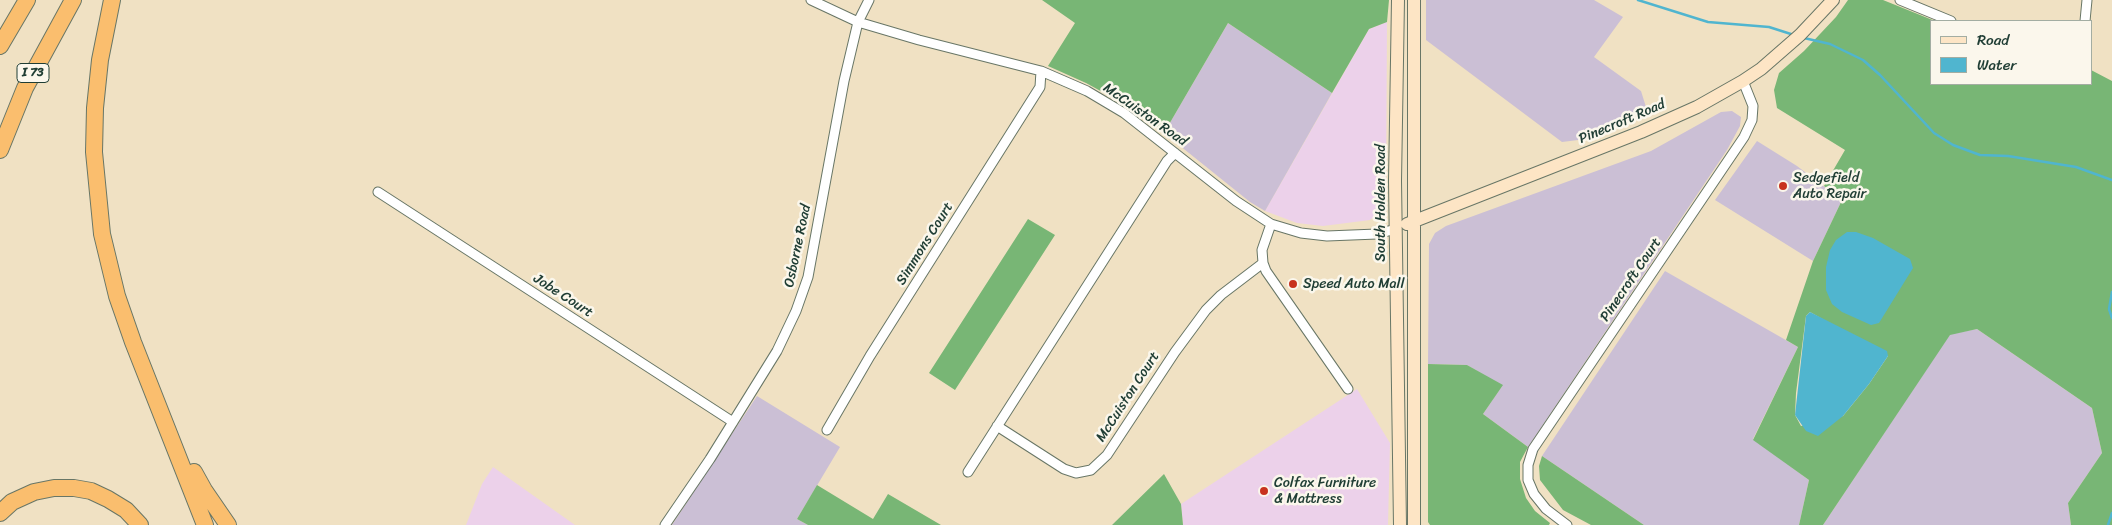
<!DOCTYPE html>
<style>
body{margin:0}
#map{position:relative;width:2112px;height:525px;overflow:hidden;background:#f0e1c3;font-family:Sriracha,sans-serif}
canvas{display:block}
.legend{position:absolute;left:1930px;top:20px;width:162px;height:65px;box-sizing:border-box;background:#fbf7ec;border:1px solid #a3ada2;margin:0;padding:6px 9px;list-style:none;font-size:15px;color:#1f3d34}
.legend li{display:flex;align-items:center;gap:10px;height:25px}
.legend b{width:25px;border:1px solid #a3ada2}
</style>
<div id="map">
<canvas width="2112" height="525"></canvas>
<ul class="legend">
<li><b style="height:6px;background:#fde5c5"></b>Road</li>
<li><b style="height:14px;background:#50b5cf"></b>Water</li>
</ul>
</div>
<script>
const g = document.querySelector('canvas').getContext('2d');
g.lineJoin = 'round';
function fillPath(path, color) {
  g.fillStyle = color;
  g.fill(path, 'evenodd');
}
function shape(rows) {
  const path = new Path2D();
  for (const r of rows) {
    path.moveTo(r[0], r[1]);
    for (let i = 2; i < r.length; i += 2) path.lineTo(r[i], r[i + 1]);
  }
  return path;
}
function strokePath(path, color, width, dash) {
  g.strokeStyle = color;
  g.lineWidth = width;
  g.lineCap = dash ? 'butt' : 'round';
  g.setLineDash(dash || []);
  g.stroke(path);
}
function drawText(font, color, halo, rows, align = 'center') {
  g.font = font + ' Sriracha,sans-serif';
  g.lineWidth = 5;
  g.setLineDash([]);
  g.textBaseline = 'middle';
  g.strokeStyle = halo;
  g.fillStyle = color;
  for (const [text, x, y, turn = 0] of rows) {
    g.save();
    g.translate(x, y);
    g.rotate((+turn || 0) * Math.PI / 180);
    g.textAlign = isNaN(turn) ? turn : align;
    if (halo) g.strokeText(text, 0, 0);
    g.fillText(text, 0, 0);
    g.restore();
  }
}
fillPath(shape([
 [1387,22,1386,202,1383,210,1370,220,1323,226,1297,223,1265,211,1369,29],
 [1357,389,1390,443,1388,525,1183,525,1181,504],
 [493,467,575,525,466,525,482,484]
]), '#ecd1ea');
fillPath(shape([
 [1426,0,1594,0,1623,17,1594,57,1641,91,1646,107,1578,140,1562,142,1426,40],
 [1228,23,1332,93,1265,211,1250,202,1164,133],
 [1732,111,1741,117,1740,126,1727,150,1528,447,1483,414,1502,386,1467,365,1428,364,1429,244,1435,233,1446,226,1651,151,1721,112],
 [1757,141,1797,166,1842,200,1813,261,1715,200],
 [1665,271,1798,347,1753,439,1809,480,1799,525,1644,525,1542,456],
 [1977,329,2092,408,2102,453,2068,503,2071,525,1823,525,1950,334],
 [757,396,840,447,797,519,808,525,672,525]
]), '#cbbfd5');
fillPath(shape([
 [1042,0,1389,0,1387,22,1369,29,1332,93,1228,23,1164,133,1126,105,1086,83,1048,66,1075,23],
 [1848,0,1883,0,1935,21,1931,21,1931,84,2091,84,2091,70,2112,81,2112,525,2071,525,2068,503,2102,453,2092,408,1977,329,1950,335,1823,525,1799,525,1809,480,1753,440,1798,347,1786,340,1813,261,1842,200,1824,186,1845,150,1777,108,1774,90,1779,73,1804,51,1836,17],
 [1810,312,1888,356,1869,384,1843,416,1801,426,1795,415,1796,393,1806,316],
 [1028,219,1055,235,955,390,929,373],
 [1428,364,1467,365,1503,385,1483,414,1528,447,1520,462,1520,479,1526,498,1535,511,1550,523,1549,525,1430,525,1428,522],
 [1542,456,1644,525,1591,525,1563,510,1540,480,1539,466],
 [1164,474,1181,504,1183,525,1112,525],
 [817,485,873,519,888,494,941,525,808,525,797,519]
]), '#78b675');
fillPath(shape([
 [1847,232,1856,232,1873,238,1910,259,1913,268,1879,323,1871,325,1842,312,1832,304,1826,290,1826,267,1830,250,1836,240],
 [1810,312,1887,351,1888,356,1869,384,1843,416,1818,436,1806,431,1795,415,1806,316]
]), '#50b5cf');
strokePath(shape([
 [1638,0,1708,22,1769,27,1794,35],
 [1804,38,1830,44,1863,60,1880,75,1934,133,1953,145,1980,155,2008,156,2076,167,2112,180],
 [2112,292,2109,309,2112,318],
 [2108,525,2112,513]
]), '#50b5cf', 2.5);
const street = shape([
 [811,0,858,22,919,40,1041,71,1087,91,1124,113,1236,201,1271,224,1301,233,1327,236,1377,234,1396,229],
 [1900,0,1951,21],
 [2085,21,2087,0],
 [378,192,733,422],
 [1271,224,1262,250,1263,263,1266,271,1348,389],
 [997,426,1064,469,1076,473,1091,470,1107,455,1175,352,1206,310,1221,295,1263,263],
 [827,430,870,356,1040,87,1041,71],
 [968,472,1167,161,1175,153],
 [665,525,710,459,777,351,796,311,808,277,844,81,858,22,869,0],
 [1567,525,1546,509,1534,494,1528,480,1528,465,1533,449,1744,137,1752,120,1753,106,1743,81]
]);
const secondary = shape([
 [1398,0,1395,181,1400,525],
 [1407,224,1641,132,1697,107,1743,81,1761,69,1800,35,1833,0],
 [1414,525,1414,0]
]);
const highway = shape([
 [112,0,100,60,95,108,94,152,102,234,117,296,133,342,205,525],
 [0,46,27,0],
 [0,150,25,88,73,0],
 [194,472,204,490,228,525],
 [0,513,12,502,34,492,54,488,74,488,91,491,108,499,126,510,140,525]
]);
strokePath(street, '#687666', 11);
strokePath(secondary, '#687666', 14);
strokePath(highway, '#687666', 18);
strokePath(street, '#fff', 9);
strokePath(secondary, '#fde5c5', 12);
strokePath(highway, '#fabe6e', 16);
for (const [x, y, r, color] of [
 [1783,186,5,"#c8321e"],
 [1293,284,5,"#c8321e"],
 [1264,491,5,"#c8321e"]
]) {
  const dot = new Path2D();
  dot.arc(x, y, r, 0, 2 * Math.PI);
  g.fillStyle = color;
  g.fill(dot);
  strokePath(dot, '#fbf7ec', 2);
}
for (const [x, y, w] of [
 [33,73,32]
]) {
  const box = new Path2D();
  box.roundRect(x - w / 2, y - 9.5, w, 19, 4);
  g.fillStyle = '#fbf7ec';
  g.fill(box);
  strokePath(box, '#1f3d34', 1);
}
drawText('bold 12px', '#1f3d34', null, [
 ["I 73",33,73]
]);
drawText('14px', '#1f3d34', '#fbf7ec', [
 ["McCuiston Road",1145,115,35],
 ["Pinecroft Road",1622,122,-23],
 ["South Holden Road",1381,203,-90],
 ["Simmons Court",925,244,-58],
 ["Osborne Road",798,246,-78],
 ["Pinecroft Court",1631,280,-56],
 ["Jobe Court",563,296,33],
 ["McCuiston Court",1128,397,-57]
]);
drawText('14px', '#1f3d34', '#fbf7ec', [
 ["Sedgefield",1793,178],
 ["Auto Repair",1793,194],
 ["Speed Auto Mall",1303,284],
 ["Colfax Furniture",1274,483],
 ["& Mattress",1274,499]
], 'left');
</script>
